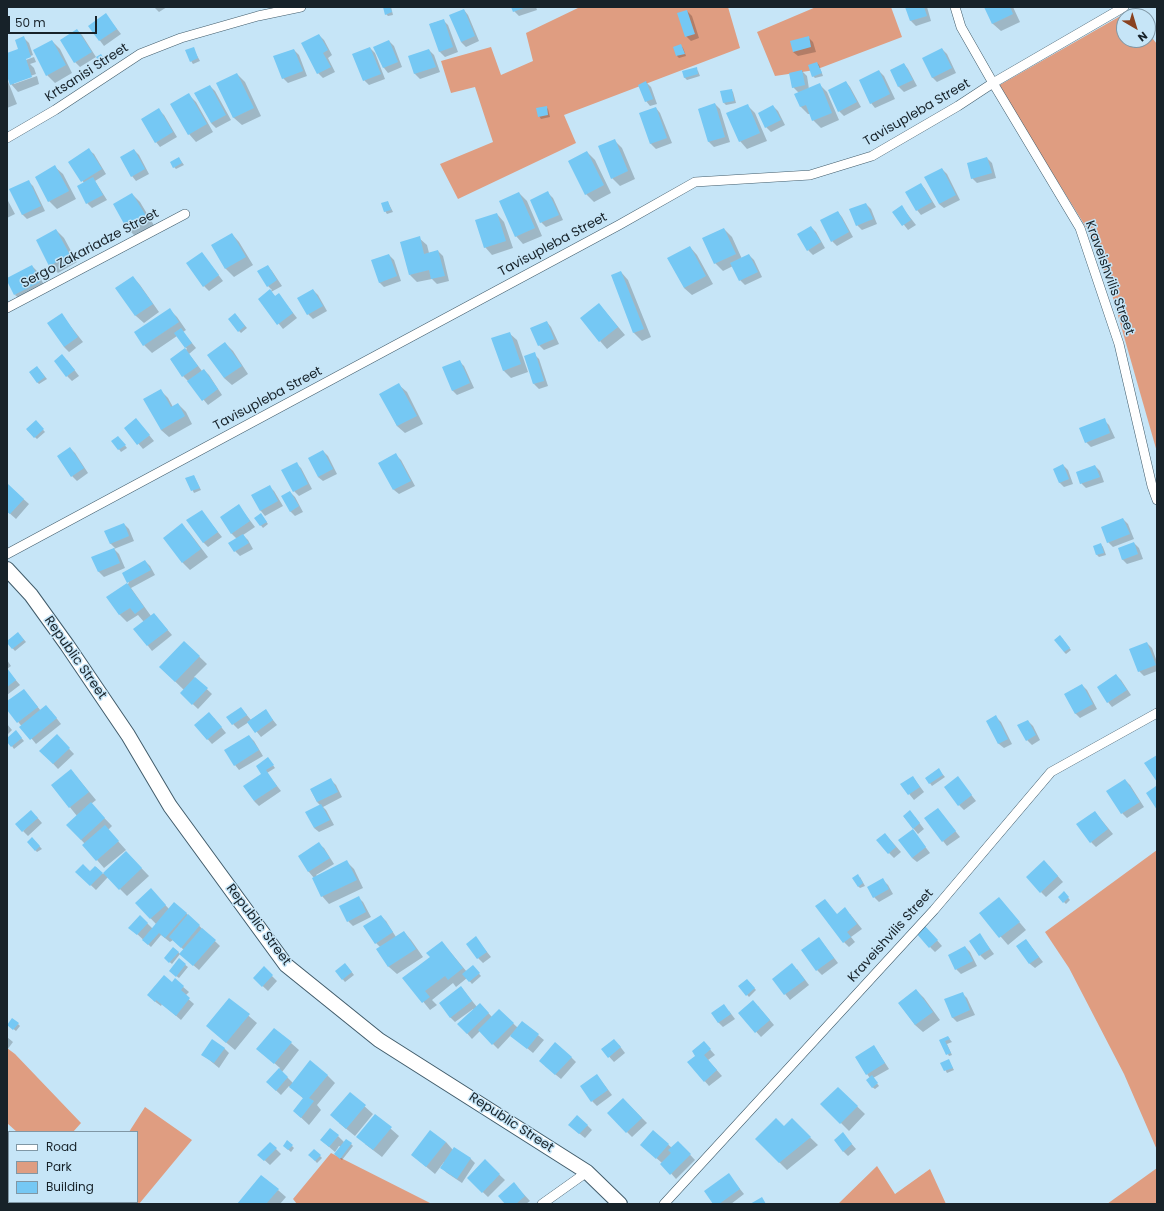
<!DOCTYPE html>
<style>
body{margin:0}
#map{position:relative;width:1164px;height:1211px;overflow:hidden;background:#c6e5f7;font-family:Poppins,sans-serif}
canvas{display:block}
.frame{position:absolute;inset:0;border:8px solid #172229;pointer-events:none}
.legend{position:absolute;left:8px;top:1131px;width:130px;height:72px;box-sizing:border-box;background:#c6e5f7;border:1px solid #8097a5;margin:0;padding:5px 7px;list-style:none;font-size:12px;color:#172229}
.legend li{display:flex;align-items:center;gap:8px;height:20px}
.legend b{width:20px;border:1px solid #8097a5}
.north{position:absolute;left:1116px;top:8px;width:40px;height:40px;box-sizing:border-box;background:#c6e5f7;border:1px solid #8097a5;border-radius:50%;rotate:142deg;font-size:11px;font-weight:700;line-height:16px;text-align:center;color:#172229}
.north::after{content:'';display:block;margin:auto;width:14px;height:18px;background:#894220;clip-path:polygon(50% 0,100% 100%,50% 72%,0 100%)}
.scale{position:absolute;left:8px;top:16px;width:89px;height:18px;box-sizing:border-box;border:2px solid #172229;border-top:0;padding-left:5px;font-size:12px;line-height:14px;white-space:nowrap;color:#172229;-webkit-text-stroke:3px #c6e5f7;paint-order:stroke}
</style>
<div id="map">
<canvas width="1164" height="1211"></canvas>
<div class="frame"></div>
<ul class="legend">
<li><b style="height:5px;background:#fff"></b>Road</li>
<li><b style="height:11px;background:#df9d81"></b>Park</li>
<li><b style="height:11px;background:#75c8f4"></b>Building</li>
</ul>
<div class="north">N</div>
<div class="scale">50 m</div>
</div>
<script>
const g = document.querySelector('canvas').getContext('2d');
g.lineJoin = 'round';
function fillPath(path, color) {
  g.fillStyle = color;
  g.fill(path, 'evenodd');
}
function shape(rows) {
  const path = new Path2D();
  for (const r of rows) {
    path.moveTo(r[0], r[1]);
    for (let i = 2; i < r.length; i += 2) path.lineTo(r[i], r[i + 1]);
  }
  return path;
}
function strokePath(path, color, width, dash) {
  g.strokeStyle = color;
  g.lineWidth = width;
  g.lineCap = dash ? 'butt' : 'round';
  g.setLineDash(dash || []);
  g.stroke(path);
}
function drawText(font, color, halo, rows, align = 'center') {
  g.font = font + ' Poppins,sans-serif';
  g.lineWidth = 3;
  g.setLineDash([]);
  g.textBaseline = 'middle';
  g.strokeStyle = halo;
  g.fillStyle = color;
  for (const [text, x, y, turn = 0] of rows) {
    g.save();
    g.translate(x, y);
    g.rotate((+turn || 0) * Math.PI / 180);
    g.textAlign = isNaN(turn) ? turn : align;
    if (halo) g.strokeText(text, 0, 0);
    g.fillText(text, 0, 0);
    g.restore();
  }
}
fillPath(shape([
 [580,7,728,7,740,48,564,115,576,143,458,199,440,164,493,142,475,87,451,93,441,61,491,47,501,75,533,61,526,33],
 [816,7,891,7,902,37,815,70,775,76,757,32],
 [1131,10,1135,16,1124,16,1124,40,1148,40,1148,33,1157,44,1157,452,1109,284,1089,232,998,86],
 [1157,850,1157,1150,1124,1074,1069,968,1045,932],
 [7,1048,15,1054,81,1123,73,1132,17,1132,7,1123],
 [145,1107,192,1140,139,1204,126,1204,123,1202,137,1202,137,1132,129,1132],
 [331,1153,432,1204,297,1204,293,1199],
 [877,1166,895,1194,930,1169,946,1204,838,1204],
 [1157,1168,1157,1204,1107,1204],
 [26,1202,89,1202,92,1204,23,1204]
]), '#df9d81');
fillPath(shape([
 [154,7,167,7,159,12],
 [384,7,391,7,393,15,388,16,386,14],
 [513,7,536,7,537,10,519,16,514,11],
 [906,7,927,7,931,21,916,26,911,21],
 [985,7,1013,7,1020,22,1001,31,993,24],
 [464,10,468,15,479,41,466,47,461,42],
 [687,11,692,16,699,38,691,41,686,36],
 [106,15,121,34,104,46,89,26],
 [443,20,448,25,458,52,445,57,440,52,430,24],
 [77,30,82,35,96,57,80,67,75,62,61,40],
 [319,35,324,40,332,55,328,58,335,72,323,78,318,73],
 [808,37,813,42,816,52,798,56,793,52],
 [24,38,29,43,33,55,26,58,26,60,34,57,36,62,30,64,34,68,36,74,14,82,14,84,37,76,39,84,18,92,11,84,7,73,7,54,21,53],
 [52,41,60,49,72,73,55,83,47,75],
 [389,41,394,46,402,67,388,73,384,68,375,47],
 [681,46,683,48,686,56,679,58,677,56,674,48],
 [193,48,200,61,193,64,191,61],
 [370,48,375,53,385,79,369,85,364,80],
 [942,49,947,54,956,73,937,82,932,77],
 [294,50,299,55,307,76,288,83,283,78],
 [429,50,434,55,440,72,420,79,415,74,409,57],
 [97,57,103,57,107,65,104,67],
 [817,63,819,65,823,76,815,78,813,76],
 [904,64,908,69,917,86,904,92,899,87,891,70],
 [696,69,698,71,700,76,687,80,685,78,683,72],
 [802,71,807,76,809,89,820,85,827,92,839,120,821,128,813,120,810,114,808,114,801,107,799,93,793,87],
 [879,71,884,76,895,99,875,108,871,103],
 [237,74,245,82,261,116,242,125,234,118,218,84],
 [7,79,17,104,7,108],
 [646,82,651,87,657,104,650,106,646,101],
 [846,82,850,87,861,107,844,116,839,111],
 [210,86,215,91,231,120,216,128,211,123],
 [731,90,733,92,736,103,726,105,724,103,721,92],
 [189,95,196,102,213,132,196,142,189,134],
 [715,104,720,109,730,142,714,147,709,142,699,109],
 [747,105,755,113,767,141,747,149,740,141],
 [773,106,778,111,785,125,771,132,766,127],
 [546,107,548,109,550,117,541,119,539,116],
 [656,108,660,113,672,143,656,149,651,144,640,114],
 [159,110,164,115,177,137,160,147,156,142],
 [614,140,622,148,635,179,620,186,612,178],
 [89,150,94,154,106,174,95,181,107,200,92,208,87,203,84,183,70,162],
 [134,150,139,155,149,174,136,181,132,176],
 [587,152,595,160,611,193,594,202,586,194],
 [179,158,184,165,176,169,174,167],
 [987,158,992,163,996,178,977,183,972,178],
 [55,167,63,174,76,199,57,209,49,201],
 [942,169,947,174,960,200,944,208,939,204],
 [28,181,33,186,45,211,27,219,22,214],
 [921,184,925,189,936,207,921,215,917,210],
 [519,193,527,201,542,236,523,244,516,236],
 [548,193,553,198,563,220,546,227,541,222],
 [132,194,140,202,155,227,137,238,129,230],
 [7,199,15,214,7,218],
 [388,202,393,212,387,214,385,211],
 [866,204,871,209,877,224,862,230,857,225],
 [902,207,916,225,908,230,894,212],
 [838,212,842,217,853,237,837,246,832,241],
 [497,214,504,222,513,248,492,255,485,247],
 [811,227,816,232,825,248,813,255,808,250],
 [724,229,732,237,742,259,749,255,754,260,762,277,745,285,740,280,733,266,723,271,715,263],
 [56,230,64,238,77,262,58,273,50,265],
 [232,234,239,242,253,265,234,277,226,269,212,245],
 [419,238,427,245,429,253,438,251,443,256,449,281,437,284,432,279,417,282,410,275],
 [690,247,697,255,713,284,692,295,684,288],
 [202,253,223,281,209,291,204,286],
 [389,255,394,260,401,281,384,287,379,282],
 [32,266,37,271,45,287,20,299,15,295],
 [268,266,272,271,282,286,271,292,276,297,283,300,297,318,283,329,259,299,272,290,268,286],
 [621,272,628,280,651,337,642,341,634,333,612,276],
 [133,277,140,285,159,312,144,323,136,316,117,288],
 [313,290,318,295,327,311,313,319,308,314],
 [599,304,625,335,607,349,600,341],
 [170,310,177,317,186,330,183,332,196,348,189,354,202,371,204,370,209,375,222,395,208,405,188,381,183,376,171,360,187,349,177,336,152,353,144,345],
 [61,314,83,342,69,352,64,347],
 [237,316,247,328,241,333,239,331],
 [547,322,551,327,559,344,544,350,539,345],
 [509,333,517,340,528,372,511,378,503,370],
 [225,343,233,351,248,374,232,385,224,378],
 [534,354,539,359,548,386,539,389,534,384,526,356],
 [67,360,79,376,72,381,67,376],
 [459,361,464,366,474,388,457,395,452,390],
 [39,369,47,379,39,384,37,382],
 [399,385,407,392,423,424,405,433,397,426,381,394],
 [160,390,168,398,173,407,178,404,186,412,192,424,169,437,161,430],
 [136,419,154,441,143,449,125,428],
 [1104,420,1109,425,1115,438,1091,447,1086,442],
 [36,422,45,432,37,439,27,430],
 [120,439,127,448,121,452,113,441],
 [70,448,75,453,88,473,77,481,72,476],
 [323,451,328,456,337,474,323,481,318,477],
 [396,455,401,460,415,486,399,494,394,490],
 [296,463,301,468,312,489,299,496,294,491],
 [1063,465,1068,470,1073,484,1064,487,1059,482],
 [1095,466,1100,471,1104,482,1086,488,1081,483],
 [194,476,201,490,194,493,187,479],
 [9,486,29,504,16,519,7,511,7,487],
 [269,486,274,491,283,506,265,516,261,511,252,496],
 [290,492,295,497,303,512,295,516,290,511],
 [239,506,255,527,243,535,248,540,253,549,240,556,235,551,237,539,232,534,221,517],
 [201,511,222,537,208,547,203,542],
 [263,517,268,524,263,528,255,518],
 [1123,519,1128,524,1134,539,1113,547,1108,542],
 [124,524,129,529,134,541,114,549,119,554,125,568,104,577,99,572,93,558,115,548,110,543],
 [182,525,189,532,208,557,190,570,183,563],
 [1134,543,1139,548,1143,559,1127,564,1122,559],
 [1101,544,1103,547,1106,555,1099,557,1097,555,1095,546],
 [145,561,150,566,155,575,131,588,151,616,154,614,172,635,152,651,135,629,144,622,138,615,127,622,120,615,108,597,129,583,123,573],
 [20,635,26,642,15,651,7,642],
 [1062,638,1071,650,1066,654,1064,652],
 [184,642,207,664,194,677,212,694,198,709,181,693,184,690,160,667],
 [1147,643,1152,648,1157,662,1157,671,1144,676,1139,671],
 [7,660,11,666,7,669],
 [7,670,20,685,7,695],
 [1116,675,1121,680,1131,695,1112,707,1108,702],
 [1082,685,1087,690,1097,709,1080,718,1075,713],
 [24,690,41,711,51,711,61,724,36,744,7,708,7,702],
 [241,708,251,720,265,710,277,725,261,737,249,722,238,729,233,724],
 [996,717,1001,722,1012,744,1004,748,999,744,987,721],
 [214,718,226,733,212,744,195,725],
 [1028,721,1033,726,1040,740,1032,745,1027,740],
 [7,724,12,730,7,735],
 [18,734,24,741,14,749,7,739],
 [57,736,74,754,58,769,41,751],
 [249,736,254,741,263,756,239,770,235,765],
 [270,761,275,768,267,773,281,791,259,806,254,801,262,774],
 [71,770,96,800,91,804,112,826,108,830,126,850,104,868,84,845,85,844,67,825,77,816,52,785],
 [939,770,945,777,932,786,926,778],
 [913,777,924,792,914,800,902,785],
 [958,778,976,801,964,810,959,805],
 [331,780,336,785,342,797,323,807,326,810,334,825,319,832,314,828,320,805,317,802,311,790],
 [1125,780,1130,785,1144,807,1127,818,1122,813],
 [938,809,960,837,947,846,943,841],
 [1095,812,1113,834,1096,847,1091,842],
 [36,816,42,823,28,836,23,831],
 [904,817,915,817,924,829,918,834],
 [885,834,901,852,894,858,889,853],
 [917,836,930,853,917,862,912,858],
 [32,838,42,849,37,852,28,842],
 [319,844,324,848,334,864,316,875,317,876,347,862,354,869,363,888,329,904,322,896,314,878,309,872,299,857],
 [126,852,149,876,127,896,108,877,96,890,77,872,90,872,96,867,103,874],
 [1049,866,1063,882,1046,897,1041,892],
 [860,877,865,886,860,888,858,886],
 [883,880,888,885,893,894,879,902,874,897],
 [1064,893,1070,900,1066,904,1059,897],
 [155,894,169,909,186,913,220,946,199,970,186,959,184,950,173,940,170,942,161,935,151,947,135,932,140,916,153,929,156,924,136,903],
 [358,897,363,902,371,917,353,926,348,921],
 [999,898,1026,930,1008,945,980,913],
 [850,914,862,929,851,937,855,942,849,947,844,942,837,915],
 [381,916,386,921,396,937,404,932,411,940,423,957,397,974,389,967,378,949,380,947,376,943],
 [930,932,942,946,935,952,930,947],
 [980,935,994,954,985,960,980,955],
 [476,938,491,957,483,963,478,958],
 [819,938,838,963,822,975,817,970],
 [1026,940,1043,962,1035,968,1030,964],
 [442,942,467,972,473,967,481,976,472,984,467,978,456,987,453,983,432,1000,437,1005,430,1010,404,978,431,957],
 [965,947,970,952,977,966,961,974,956,969],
 [178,952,180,954,172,964,165,958],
 [179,960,188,967,179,978,172,973],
 [347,966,354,975,345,982,336,971],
 [264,968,277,981,268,991,254,978],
 [797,969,809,985,790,1000,773,979],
 [175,980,189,992,185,996,194,1004,181,1020,162,1004,161,1006,153,1000],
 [747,980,756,990,749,997,739,986],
 [461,987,477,1007,480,1004,492,1017,499,1010,518,1028,522,1022,544,1040,533,1053,511,1035,498,1049,480,1031,472,1039,459,1024,474,1010,473,1009,455,1022,450,1017],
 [916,990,924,998,940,1020,923,1032,915,1025,899,1003],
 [962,993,967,998,975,1015,957,1022,952,1017],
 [229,999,257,1023,235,1050,215,1033],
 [758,1006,774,1025,761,1037,739,1013],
 [729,1011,735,1019,723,1027,718,1022],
 [18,1024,20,1026,16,1031,11,1027],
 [7,1037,13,1042,7,1050],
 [948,1037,952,1042,947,1044,952,1055,949,1056,940,1040],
 [291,1043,299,1050,282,1072,293,1083,327,1075,335,1083,317,1105,321,1110,309,1125,294,1111,304,1099,289,1086,281,1095,267,1082,280,1068,258,1049],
 [619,1045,625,1053,614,1062,603,1050],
 [708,1047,715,1055,708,1060,722,1076,709,1086,689,1063],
 [874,1047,878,1052,889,1069,873,1078,879,1086,875,1089,872,1087,870,1078,867,1074],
 [224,1048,229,1053,219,1068,202,1054],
 [571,1057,576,1062,561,1079,545,1066],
 [949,1061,954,1070,947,1073,942,1064],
 [597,1075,612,1095,597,1106,592,1101],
 [838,1088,865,1114,849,1131,822,1104],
 [350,1093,373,1114,355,1136,339,1123],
 [623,1099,647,1123,632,1137,608,1113],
 [375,1115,399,1136,382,1157,365,1144],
 [792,1120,818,1145,787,1170,756,1139,784,1127],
 [587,1125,592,1130,585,1138,575,1130],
 [653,1131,672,1148,678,1142,695,1160,676,1179,662,1163,646,1149],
 [843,1134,856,1149,848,1156,843,1151],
 [338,1136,344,1142,351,1144,353,1146,342,1160,337,1156,341,1147,339,1146,335,1152,321,1140],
 [288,1142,294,1148,291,1152,284,1146],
 [446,1142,453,1150,470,1158,475,1163,462,1183,447,1173,442,1168,445,1163,444,1162,435,1174,412,1155],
 [270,1143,281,1154,270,1165,259,1155],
 [314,1150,322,1158,317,1163,310,1155],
 [485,1161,505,1180,488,1197,468,1178],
 [728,1174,744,1194,731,1204,715,1204],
 [518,1188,530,1201,526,1204,506,1204],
 [278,1190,286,1197,280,1204,238,1204]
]), '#0003');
fillPath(shape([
 [383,7,390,7,392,12,385,15],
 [511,7,526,7,513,12],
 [905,7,924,7,927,16,910,21],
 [984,7,1010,7,1013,14,992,24],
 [464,9,475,36,461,42,449,15],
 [687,10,695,34,685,37,677,13],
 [106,13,117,29,99,41,88,26],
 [444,19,453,47,439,52,429,24],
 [77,29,92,52,74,63,60,40],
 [319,34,328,50,323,53,331,67,317,74,301,43],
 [24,36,31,57,26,59,32,77,10,85,7,76,7,53,18,49,15,40],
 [809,36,811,47,793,52,790,41],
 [52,40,66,65,46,76,33,50],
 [389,40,398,62,383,68,373,47],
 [681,44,685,54,676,56,673,47],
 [194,47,198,58,190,62,185,50],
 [370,47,381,74,363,81,352,54],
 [942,48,952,68,932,78,922,58],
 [294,49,303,71,282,79,273,56],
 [429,49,436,67,414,74,408,56],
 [101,54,106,62,101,65,96,57],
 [817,62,822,73,812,77,808,65],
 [904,63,913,80,898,87,890,70],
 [697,67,698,74,684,78,682,71],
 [802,70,805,85,792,88,789,73],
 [879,70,890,94,870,104,859,80],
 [237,73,254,108,233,118,216,83],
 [646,81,653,99,645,102,638,85],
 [846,81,857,102,838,112,828,90],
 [820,83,832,113,812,121,806,105,800,107,794,94],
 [210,85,226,115,211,123,194,93],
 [732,89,734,101,723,103,720,91],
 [189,93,207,124,188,135,170,104],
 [715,103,725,137,708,142,698,109],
 [748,104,760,133,739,142,726,113],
 [773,105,781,120,765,128,758,113],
 [547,106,548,115,538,117,536,108],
 [656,107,667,138,650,144,639,113],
 [159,108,173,132,155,143,141,119],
 [615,139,628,171,611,179,598,146],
 [89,148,102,169,81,182,68,162],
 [134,149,145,169,131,177,120,157],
 [587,151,604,185,585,195,568,161],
 [179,157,182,163,173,168,170,162],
 [987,157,992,173,971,179,967,163],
 [55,165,69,191,48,202,35,177],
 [942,168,956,195,939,204,924,177],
 [93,177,103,195,86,204,77,186],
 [29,180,41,206,22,215,9,189],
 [921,183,932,202,916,211,905,192],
 [548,191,559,215,540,223,530,200],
 [519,192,535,228,515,237,499,201],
 [132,193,148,219,128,231,113,204],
 [388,201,391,210,384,212,381,203],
 [866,203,873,219,856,226,849,209],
 [902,205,911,220,902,226,892,212],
 [838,211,849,232,831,242,820,220],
 [497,213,506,241,484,248,475,220],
 [811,226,821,242,807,251,797,234],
 [724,228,736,254,714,264,702,238],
 [56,229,70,255,49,266,36,240],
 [232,233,246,257,225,269,211,245],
 [420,236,424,254,438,250,445,276,431,279,429,270,409,275,400,242],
 [690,246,706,276,684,288,667,258],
 [202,252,219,275,203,287,186,263],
 [389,254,397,276,379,283,371,260],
 [749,254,758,272,739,281,730,263],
 [32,265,40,282,14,295,7,281,7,278],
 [268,265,277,280,267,287,257,271],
 [621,271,644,329,633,333,611,275],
 [133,276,153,304,135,316,115,288],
 [270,289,275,296,279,293,293,313,277,325,258,299],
 [313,289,323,306,307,315,297,298],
 [599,303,618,327,599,342,580,318],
 [170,308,179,322,143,346,134,332],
 [62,313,78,337,64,347,47,323],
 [235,313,245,326,238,332,228,319],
 [547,321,554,339,538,346,530,328],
 [181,328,192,343,185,348,198,366,182,377,170,359,185,348,174,333],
 [510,332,521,364,503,371,491,338],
 [225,342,242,366,224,378,207,355],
 [535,352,544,381,533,384,524,356],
 [62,354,75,370,66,377,54,361],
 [460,360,470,383,452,391,442,367],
 [37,366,45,377,37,383,29,372],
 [204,369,218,389,202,401,187,381],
 [399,383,417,416,397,426,379,394],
 [161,389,171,407,178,403,185,416,161,430,143,399],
 [136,418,150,435,137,445,124,428],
 [1105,418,1110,433,1085,443,1079,428],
 [36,420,44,429,34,438,26,429],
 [118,436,126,445,118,450,111,441],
 [70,447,84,468,71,477,57,456],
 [323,450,333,469,318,477,308,458],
 [396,453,411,481,393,490,378,463],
 [297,462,308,484,293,492,281,470],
 [1063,464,1069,479,1059,483,1053,469],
 [1095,465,1100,477,1080,484,1076,472],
 [194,475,200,488,191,491,185,478],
 [8,484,24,499,10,514,7,512,7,486],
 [270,485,278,501,260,511,251,495],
 [290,491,299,506,290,512,281,496],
 [239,504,250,521,231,534,220,517],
 [202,510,218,532,203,543,186,520],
 [261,513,267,522,260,526,254,518],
 [1123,518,1130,534,1107,543,1101,527],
 [124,523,129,536,110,544,104,531],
 [182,523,201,549,182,563,163,538],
 [243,534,249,543,234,552,228,543],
 [1134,542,1138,554,1122,560,1118,548],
 [1101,543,1104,553,1096,555,1093,546],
 [114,548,120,563,98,572,91,557],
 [145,560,151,570,127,583,122,573],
 [127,583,144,607,135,614,130,608,119,615,106,597],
 [154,613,168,630,147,646,133,629],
 [18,632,24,640,12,649,7,643,7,641],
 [1060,635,1070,648,1064,652,1054,640],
 [184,641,200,656,175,682,159,667],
 [1147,642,1156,665,1138,672,1129,649],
 [7,668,16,680,7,687],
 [1116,674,1127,690,1107,703,1097,687],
 [195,677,208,688,192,705,180,693],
 [1082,684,1093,704,1075,714,1064,694],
 [24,689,38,707,17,723,7,710,7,701],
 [46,705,57,718,30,740,19,727],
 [241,707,247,715,232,725,226,717],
 [266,709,273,720,255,733,247,722],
 [209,712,222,727,207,740,194,725],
 [996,715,1008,739,998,744,986,721],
 [1028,720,1036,735,1026,741,1017,725],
 [16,730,22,738,11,747,7,742,7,738],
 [57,734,70,748,53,764,39,751],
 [249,735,259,750,234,766,224,750],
 [1157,755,1157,782,1144,763],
 [268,757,274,765,266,770,277,786,254,801,243,786,261,774,256,766],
 [939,768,943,775,929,784,925,778],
 [71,769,89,792,69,808,51,785],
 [913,776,920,787,908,795,900,784],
 [958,776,972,795,958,806,944,787],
 [331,778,338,792,317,802,310,789],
 [1125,779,1140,802,1121,814,1106,791],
 [1156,786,1157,788,1157,810,1146,793],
 [91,802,105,818,81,840,66,825],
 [321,804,330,820,314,828,305,812],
 [938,808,956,831,942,842,924,818],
 [31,810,38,818,22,832,15,824],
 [910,810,920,823,913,829,903,816],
 [1095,811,1108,829,1090,843,1076,824],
 [105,825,119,841,96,861,82,845],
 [913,829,926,847,912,858,898,840],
 [885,833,896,847,888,854,876,840],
 [32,837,40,846,35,851,27,842],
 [319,842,330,858,308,872,298,856],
 [126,851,142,868,119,890,103,873],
 [347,860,357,880,321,897,312,878],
 [1044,860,1058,876,1040,893,1026,877],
 [83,864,90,871,95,866,103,873,90,886,75,872],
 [858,874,863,883,858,887,852,878],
 [883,878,889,889,873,898,867,887],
 [151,888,166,905,150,919,135,903],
 [1064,891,1069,897,1063,903,1058,897],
 [359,896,366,912,347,922,339,906],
 [999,897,1020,922,999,938,979,913],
 [825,899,837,914,845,907,857,924,847,932,851,937,843,943,815,906],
 [174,902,187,913,165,938,159,933,148,945,142,940],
 [188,914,200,925,181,948,169,937],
 [140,915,148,923,137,935,128,928],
 [381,915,393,932,375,944,363,926],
 [925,926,938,940,929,948,916,933],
 [202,928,216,940,193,966,179,954],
 [404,931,416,949,388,967,376,949],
 [980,933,990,949,979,956,969,941],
 [476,936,487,952,477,959,466,944],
 [819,937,834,958,816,971,801,950],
 [1026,939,1039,957,1029,964,1016,946],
 [442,941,463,968,448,980,445,976,425,991,430,997,422,1003,402,978,430,957,426,953],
 [965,946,973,961,955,970,948,955],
 [173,947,179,952,169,963,164,958],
 [179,958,186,964,176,977,169,971],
 [345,963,352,972,342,980,335,971],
 [792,963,805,980,784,995,772,979],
 [473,965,480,973,469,982,462,974],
 [264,966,273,975,262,987,253,978],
 [164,975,172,982,175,978,184,986,181,990,190,998,176,1016,156,1000,155,1002,147,995],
 [747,979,755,988,746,996,738,986],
 [461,986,472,1001,450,1018,439,1003],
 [916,989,933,1012,915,1025,898,1003],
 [963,992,970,1010,952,1018,944,999],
 [229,998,250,1014,226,1043,206,1026],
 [753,1000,770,1020,755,1033,738,1013],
 [480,1003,489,1013,467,1034,457,1024],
 [724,1004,731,1014,718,1023,711,1013],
 [499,1009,514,1023,492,1045,478,1030],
 [12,1018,19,1023,13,1030,7,1025],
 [522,1021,539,1034,527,1049,510,1036],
 [274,1028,292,1042,274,1064,256,1049],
 [948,1036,950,1039,945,1041,951,1053,946,1055,939,1040],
 [212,1039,225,1048,214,1063,201,1055],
 [614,1039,621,1047,608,1058,601,1049],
 [704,1041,711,1049,704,1055,717,1070,704,1082,687,1062,695,1056,692,1051],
 [555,1042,572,1057,555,1075,539,1061],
 [874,1045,885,1063,866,1075,855,1057],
 [949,1059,953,1068,944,1071,940,1063],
 [310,1060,328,1075,309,1098,314,1101,301,1118,293,1111,303,1098,289,1087],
 [279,1068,288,1077,276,1091,266,1082],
 [597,1074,608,1090,591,1102,580,1086],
 [872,1075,878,1083,872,1088,866,1080],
 [838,1087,858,1106,840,1124,820,1104],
 [350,1092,366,1105,346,1129,330,1115],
 [623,1098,642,1118,626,1133,607,1113],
 [375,1114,392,1127,373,1150,356,1137],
 [577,1115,588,1125,579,1134,568,1125],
 [776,1118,784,1126,792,1118,811,1137,779,1163,755,1139],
 [330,1128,339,1135,329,1147,320,1140],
 [430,1130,446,1142,426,1167,411,1155],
 [653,1130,669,1144,656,1159,640,1145],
 [843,1132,852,1144,843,1152,834,1140],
 [346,1139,352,1143,340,1159,334,1154],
 [287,1140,293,1145,288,1150,283,1146],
 [678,1141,691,1154,670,1175,660,1164,671,1153,668,1150],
 [270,1142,277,1148,264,1161,257,1155],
 [454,1147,471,1158,457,1179,440,1168],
 [314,1149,321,1155,315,1161,308,1155],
 [485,1159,500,1174,482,1193,467,1178],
 [729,1173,740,1189,719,1204,713,1204,704,1191],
 [261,1175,279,1189,266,1204,237,1204],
 [514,1182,525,1196,516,1204,505,1204,498,1196],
 [762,1197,766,1204,750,1204]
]), '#75c8f4');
const minor = shape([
 [955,7,961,27,993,83,1080,228,1119,344,1152,486,1157,500],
 [7,138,55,110,140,54,181,38,258,16,301,7],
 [7,308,185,214],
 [7,554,619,225,695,182,810,175,872,156,958,106,993,83,1124,7],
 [542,1204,587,1172],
 [664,1204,934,910,1051,772,1157,713]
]);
const primary = shape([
 [7,569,31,595,67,645,128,735,170,806,286,965,379,1040,587,1172,620,1204]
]);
strokePath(minor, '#415c6b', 10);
strokePath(primary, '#415c6b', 16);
strokePath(minor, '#fff', 9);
strokePath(primary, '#fff', 14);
drawText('13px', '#172229', '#c6e5f7', [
 ["Krtsanisi Street",87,73,-33],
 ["Tavisupleba Street",917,113,-30],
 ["Tavisupleba Street",553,245,-28],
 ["Sergo Zakariadze Street",90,249,-28],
 ["Kraveishvilis Street",1109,278,70],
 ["Tavisupleba Street",268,399,-28],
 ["Republic Street",75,658,55],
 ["Republic Street",258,925,53],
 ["Kraveishvilis Street",891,936,-48],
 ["Republic Street",511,1123,33]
]);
</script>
